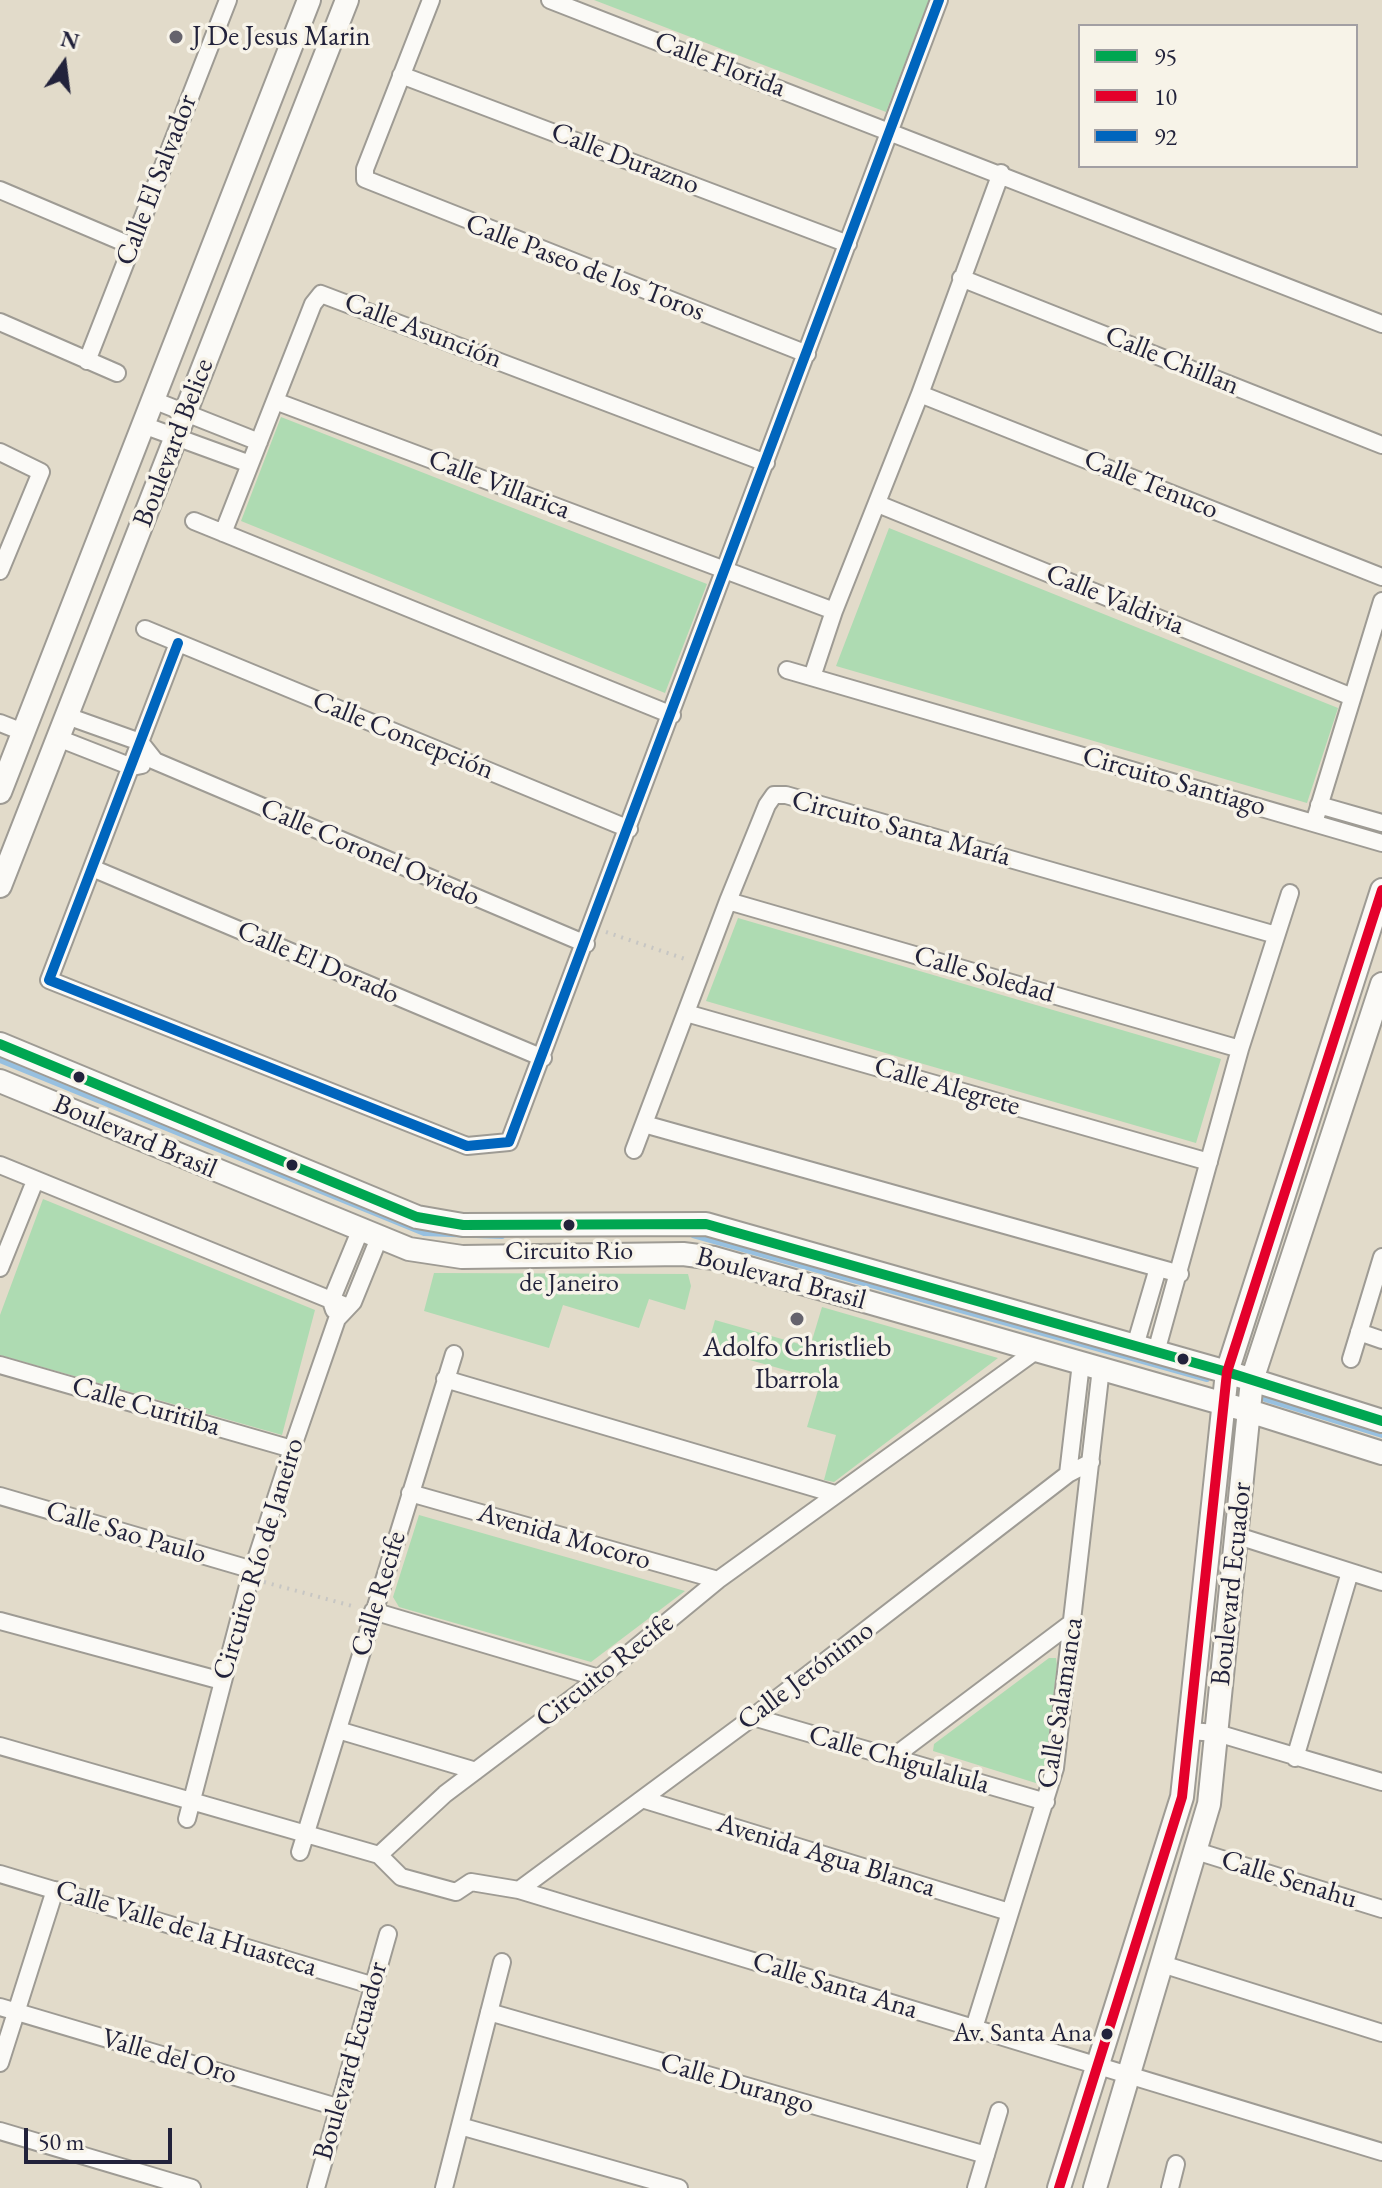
<!DOCTYPE html>
<meta charset="utf-8">
<style>
body{margin:0}
#map{position:relative;width:1382px;height:2188px;overflow:hidden;background:#e2dbca;font-family:"EB Garamond",serif}
canvas{display:block}
.legend{position:absolute;left:1078px;top:24px;width:280px;height:144px;box-sizing:border-box;background:#f7f3e8;border:2px solid #a29fa3;margin:0;padding:10px 14px;list-style:none;font-size:24px;color:#22223b}
.legend li{display:flex;align-items:center;gap:16px;height:40px}
.legend b{width:40px;border:2px solid #a29fa3}
.north{position:absolute;left:24px;top:24px;width:80px;height:80px;-webkit-text-stroke:6px #f7f3e8;paint-order:stroke;rotate:14deg;font-size:22px;font-weight:700;line-height:32px;text-align:center;color:#22223b}
.north::after{content:'';display:block;margin:auto;width:28px;height:36px;background:#22223b;clip-path:polygon(50% 0,100% 100%,50% 72%,0 100%)}
.scale{position:absolute;left:24px;top:2128px;width:148px;height:36px;box-sizing:border-box;border:4px solid #22223b;border-top:0;padding-left:10px;font-size:24px;line-height:28px;white-space:nowrap;color:#22223b;-webkit-text-stroke:6px #f7f3e8;paint-order:stroke}
</style>
<div id="map">
<canvas width="1382" height="2188"></canvas>
<ul class="legend">
<li><b style="height:10px;background:#00a651"></b>95</li>
<li><b style="height:10px;background:#e4002b"></b>10</li>
<li><b style="height:10px;background:#0065bd"></b>92</li>
</ul>
<div class="north">N</div>
<div class="scale">50 m</div>
</div>
<script>
const g = document.querySelector('canvas').getContext('2d');
g.lineJoin = 'round';
function fillPath(path, color) {
  g.fillStyle = color;
  g.fill(path, 'evenodd');
}
function shape(rows) {
  const path = new Path2D();
  for (const r of rows) {
    path.moveTo(r[0], r[1]);
    for (let i = 2; i < r.length; i += 2) path.lineTo(r[i], r[i + 1]);
  }
  return path;
}
function strokePath(path, color, width, dash) {
  g.strokeStyle = color;
  g.lineWidth = width;
  g.lineCap = dash ? 'butt' : 'round';
  g.setLineDash(dash || []);
  g.stroke(path);
}
function drawText(font, color, halo, rows, align = 'center') {
  g.font = font + ' "EB Garamond",serif';
  g.lineWidth = 7;
  g.setLineDash([]);
  g.textBaseline = 'middle';
  g.strokeStyle = halo;
  g.fillStyle = color;
  for (const [text, x, y, turn = 0] of rows) {
    g.save();
    g.translate(x, y);
    g.rotate((+turn || 0) * Math.PI / 180);
    g.textAlign = isNaN(turn) ? turn : align;
    if (halo) g.strokeText(text, 0, 0);
    g.fillText(text, 0, 0);
    g.restore();
  }
}
fillPath(shape([
 [594,0,929,0,886,112],
 [281,417,707,584,665,693,241,521],
 [889,528,1338,708,1307,803,836,666],
 [738,918,1221,1059,1196,1143,706,1001],
 [43,1199,315,1310,282,1435,0,1355,0,1315],
 [434,1273,688,1274,691,1286,685,1310,649,1299,639,1328,563,1305,549,1348,424,1311],
 [822,1307,998,1358,834,1482,824,1480,836,1435,807,1427,821,1380,707,1348,715,1320,810,1347],
 [419,1515,685,1591,591,1662,399,1607,393,1597],
 [1049,1658,1056,1658,1057,1665,1046,1760,1039,1784,933,1751,934,1744]
]), '#aedbb2');
strokePath(shape([
 [0,1060,424,1233,502,1236],
 [693,1235,1207,1379],
 [1265,1399,1382,1435]
]), '#97c0e0', 6);
const street = shape([
 [431,0,365,169,365,179,807,354],
 [550,0,1382,324],
 [401,75,848,244],
 [0,190,132,246],
 [961,278,1382,445],
 [0,322,117,373],
 [87,361,228,0],
 [920,394,1382,577],
 [153,400,259,442],
 [275,401,834,611],
 [143,425,250,464],
 [0,452,41,472,0,571],
 [878,504,1352,697],
 [194,521,672,715],
 [223,533,313,304,321,294,766,463],
 [145,629,629,829],
 [178,643,49,980,467,1146,509,1142,939,0],
 [787,670,1382,843],
 [812,677,834,611,920,394,1001,173],
 [67,716,140,742,155,761,586,944],
 [0,723,23,732],
 [58,738,132,767,142,765],
 [1319,805,1382,823],
 [1314,823,1382,601],
 [92,868,543,1058],
 [728,901,1240,1049],
 [686,1013,1209,1162],
 [644,1124,1180,1274],
 [634,1150,728,901,767,805,774,795,786,795,1276,935],
 [0,1165,348,1307],
 [0,1268,35,1181],
 [334,1310,331,1301,360,1231],
 [1359,1332,1382,1340],
 [1135,1346,1158,1268],
 [1156,1352,1240,1049,1290,893],
 [1351,1359,1382,1257],
 [0,1365,292,1449],
 [445,1379,835,1494],
 [1068,1474,1081,1363],
 [410,1493,718,1580],
 [0,1496,253,1570],
 [1238,1536,1382,1582],
 [373,1611,599,1678],
 [0,1621,222,1681],
 [753,1717,1046,1802],
 [338,1730,476,1771],
 [1189,1731,1217,1733,1382,1782],
 [0,1746,379,1855,401,1877,456,1892,471,1882,519,1890,1382,2152],
 [892,1758,1074,1621],
 [1295,1758,1350,1572],
 [642,1799,1009,1912],
 [187,1819,250,1578,292,1449,337,1319,353,1302,379,1238],
 [1196,1851,1382,1909],
 [300,1852,454,1354],
 [379,1855,445,1794,599,1678,718,1580,1037,1350],
 [0,1874,371,1985],
 [519,1890,753,1717,1068,1474,1091,1462],
 [1162,1964,1382,2033],
 [0,2007,337,2107],
 [489,2012,986,2155],
 [974,2028,1055,1768,1101,1368],
 [0,2063,55,1890],
 [460,2126,679,2188],
 [0,2131,192,2188],
 [316,2188,388,1934],
 [444,2188,502,1962],
 [976,2188,999,2111],
 [1170,2188,1176,2164]
]);
const secondary = shape([
 [0,792,309,0],
 [0,886,347,0],
 [0,1044,417,1217,463,1225,706,1224,1227,1372,1382,1421],
 [0,1081,409,1249,462,1257,683,1254,714,1258,1249,1411,1382,1453],
 [1059,2188,1182,1797,1227,1372,1382,890],
 [1095,2188,1209,1804,1252,1380,1382,984]
]);
strokePath(street, '#9e9b94', 20);
strokePath(secondary, '#9e9b94', 26);
strokePath(shape([
 [606,932,688,960],
 [264,1582,356,1607]
]), '#c7c6c3', 4, [2, 6]);
strokePath(street, '#fbfaf7', 16);
strokePath(secondary, '#fbfaf7', 22);
strokePath(shape([
 [0,1044,417,1217,463,1225,706,1224,1227,1372,1382,1421]
]), '#00a651', 10);
strokePath(shape([
 [1059,2188,1182,1797,1227,1372,1382,890]
]), '#e4002b', 10);
strokePath(shape([
 [178,643,49,980,467,1146,509,1142,939,0]
]), '#0065bd', 10);
for (const [x, y, r, color] of [
 [176,37,8,"#65636d"],
 [79,1077,7,"#22223b"],
 [292,1165,7,"#22223b"],
 [569,1225,7,"#22223b"],
 [797,1319,8,"#65636d"],
 [1183,1359,7,"#22223b"],
 [1107,2034,7,"#22223b"]
]) {
  const dot = new Path2D();
  dot.arc(x, y, r, 0, 2 * Math.PI);
  g.fillStyle = color;
  g.fill(dot);
  strokePath(dot, '#f7f3e8', 3);
}
drawText('26px', '#22223b', '#f7f3e8', [
 ["Circuito Rio",569,1252],
 ["de Janeiro",569,1284],
 ["Av. Santa Ana",1092,2034,"right"]
]);
drawText('28px', '#22223b', '#f7f3e8', [
 ["J De Jesus Marin",192,37],
 ["Adolfo Christlieb",797,1348,"center"],
 ["Ibarrola",797,1380,"center"]
], 'left');
drawText('28px', '#22223b', '#f7f3e8', [
 ["Calle Florida",720,65,21],
 ["Calle Durazno",625,159,21],
 ["Calle El Salvador",157,180,-69],
 ["Calle Paseo de los Toros",585,268,21],
 ["Calle Asunción",423,331,21],
 ["Calle Chillan",1172,361,22],
 ["Boulevard Belice",174,443,-69],
 ["Calle Villarica",499,485,21],
 ["Calle Tenuco",1151,485,22],
 ["Calle Valdivia",1115,600,22],
 ["Calle Concepción",403,736,22],
 ["Circuito Santiago",1174,782,16],
 ["Circuito Santa María",901,829,15],
 ["Calle Coronel Oviedo",370,853,23],
 ["Calle El Dorado",318,963,23],
 ["Calle Soledad",984,975,16],
 ["Calle Alegrete",947,1087,16],
 ["Boulevard Brasil",135,1137,23],
 ["Boulevard Brasil",781,1279,15],
 ["Calle Curitiba",146,1407,16],
 ["Calle Sao Paulo",126,1533,16],
 ["Avenida Mocoro",564,1537,16],
 ["Circuito Río de Janeiro",259,1559,-73],
 ["Boulevard Ecuador",1232,1584,-84],
 ["Calle Recife",379,1594,-73],
 ["Circuito Recife",605,1671,-38],
 ["Calle Jerónimo",806,1676,-37],
 ["Calle Salamanca",1061,1703,-81],
 ["Calle Chigulalula",899,1760,16],
 ["Avenida Agua Blanca",826,1856,17],
 ["Calle Senahu",1289,1880,17],
 ["Calle Valle de la Huasteca",186,1929,17],
 ["Calle Santa Ana",835,1986,17],
 ["Valle del Oro",169,2057,16],
 ["Boulevard Ecuador",351,2061,-74],
 ["Calle Durango",737,2084,16]
]);
</script>
